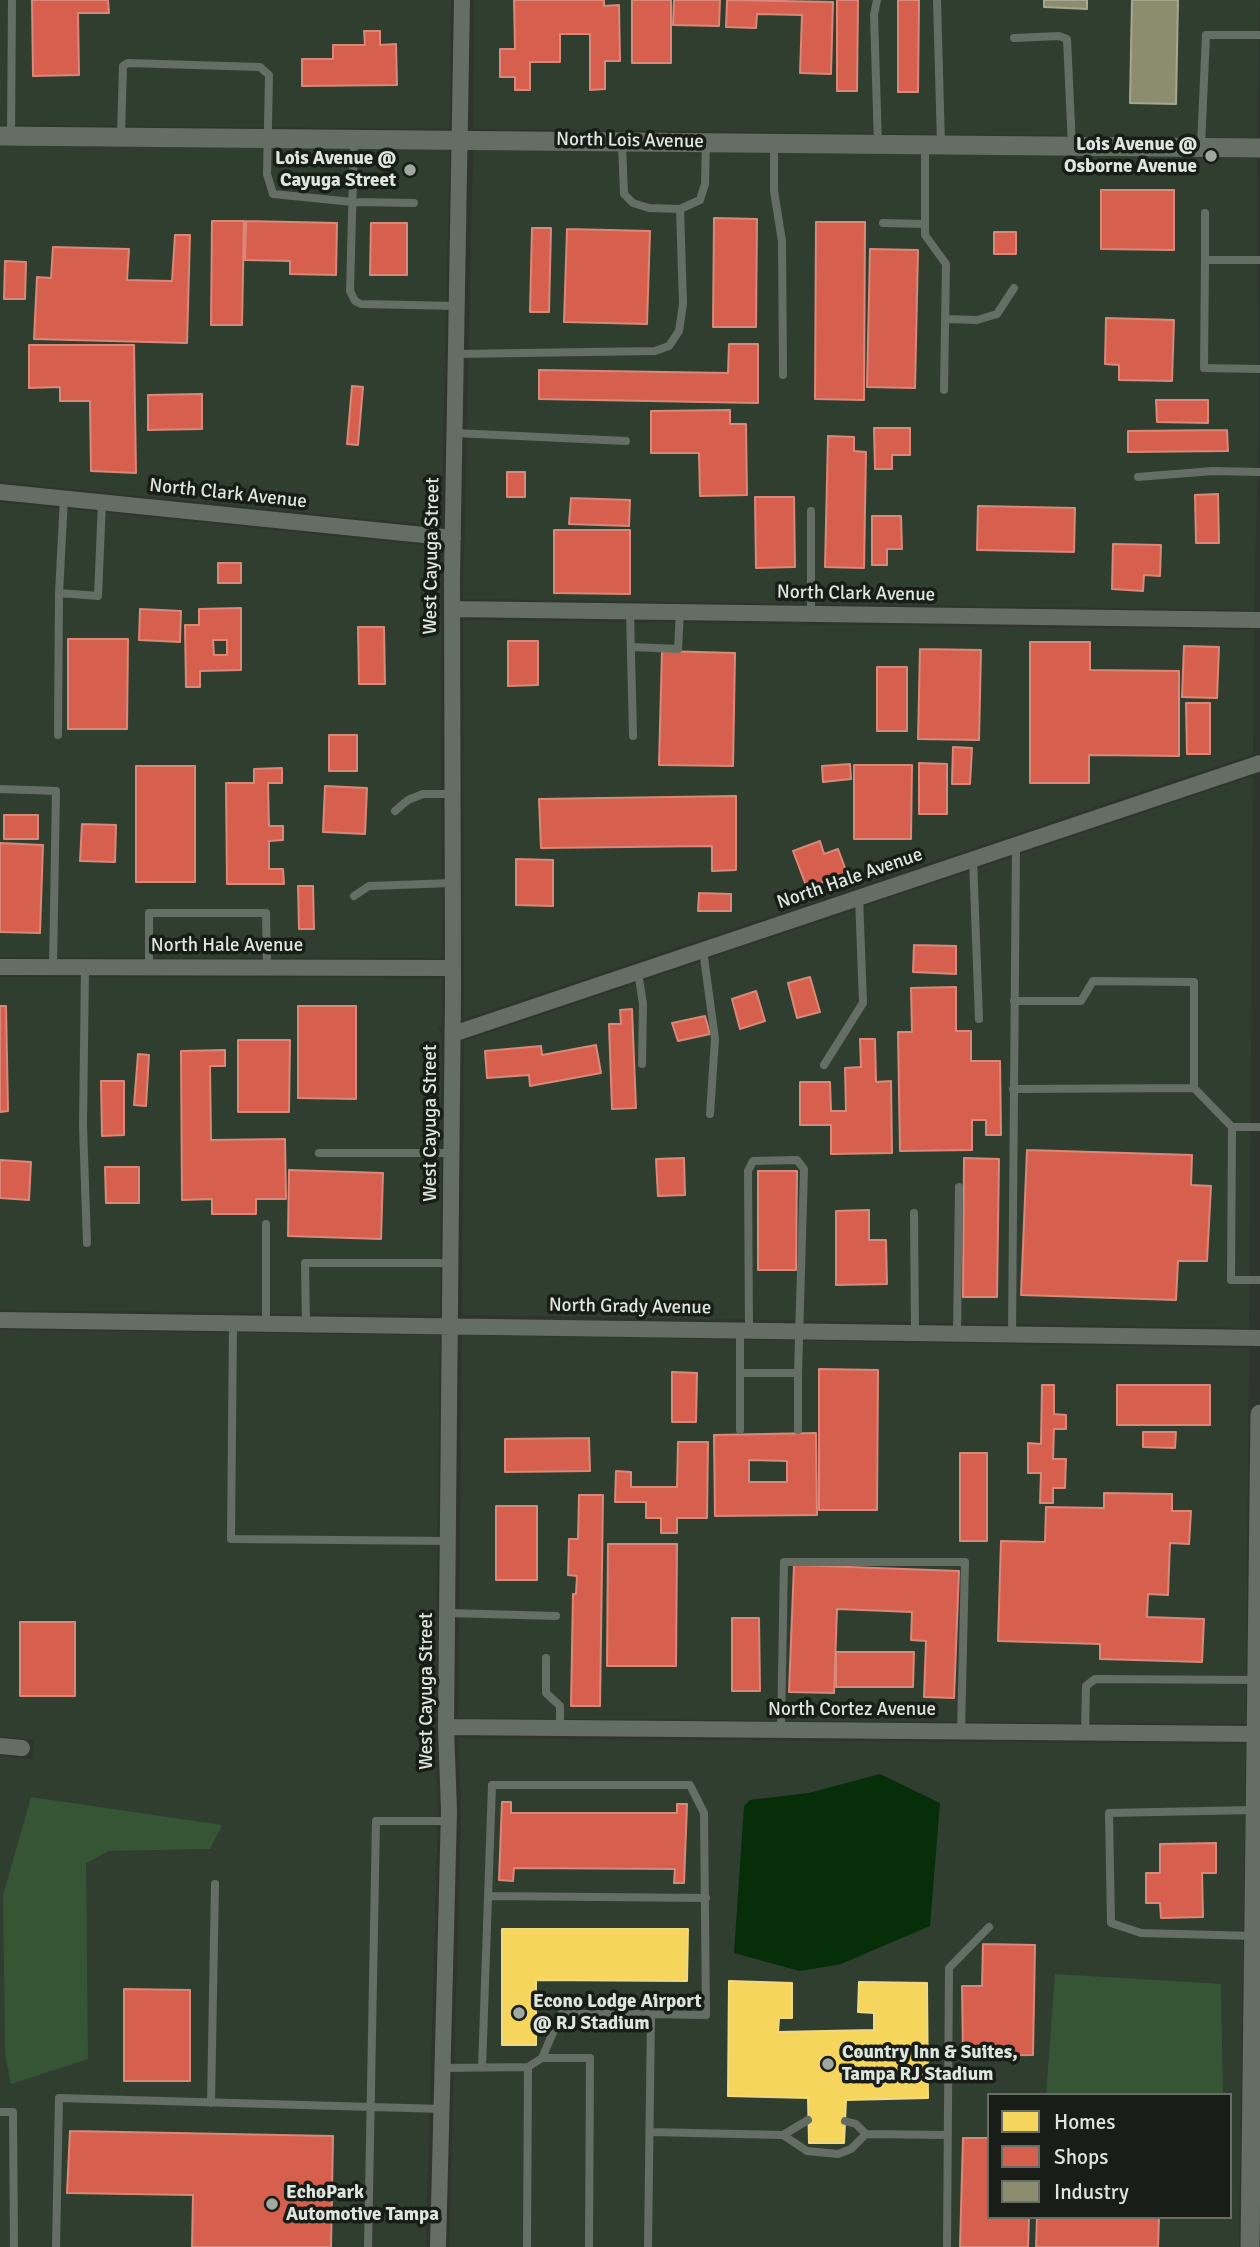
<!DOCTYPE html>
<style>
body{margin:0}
#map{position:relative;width:1260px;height:2247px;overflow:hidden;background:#2f342f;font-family:Signika,sans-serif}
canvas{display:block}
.legend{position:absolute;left:987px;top:2093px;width:245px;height:126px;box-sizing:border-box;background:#181d18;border:2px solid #686d68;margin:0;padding:9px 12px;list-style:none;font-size:21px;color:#dfe6df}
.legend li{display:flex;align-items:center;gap:14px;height:35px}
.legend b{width:35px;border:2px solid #686d68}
</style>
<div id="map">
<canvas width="1260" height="2247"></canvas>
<ul class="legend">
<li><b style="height:19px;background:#f6d55c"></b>Homes</li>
<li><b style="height:19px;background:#d6604d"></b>Shops</li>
<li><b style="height:19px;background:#8c8c6e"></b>Industry</li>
</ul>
</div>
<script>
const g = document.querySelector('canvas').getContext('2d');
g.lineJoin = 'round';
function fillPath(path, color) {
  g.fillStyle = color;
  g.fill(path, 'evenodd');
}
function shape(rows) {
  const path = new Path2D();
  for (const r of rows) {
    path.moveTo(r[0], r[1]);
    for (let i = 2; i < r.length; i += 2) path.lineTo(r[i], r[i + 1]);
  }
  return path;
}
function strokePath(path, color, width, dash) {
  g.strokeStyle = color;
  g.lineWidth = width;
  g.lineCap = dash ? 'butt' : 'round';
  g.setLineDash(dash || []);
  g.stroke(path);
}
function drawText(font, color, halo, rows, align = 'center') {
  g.font = font + ' Signika,sans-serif';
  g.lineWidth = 7;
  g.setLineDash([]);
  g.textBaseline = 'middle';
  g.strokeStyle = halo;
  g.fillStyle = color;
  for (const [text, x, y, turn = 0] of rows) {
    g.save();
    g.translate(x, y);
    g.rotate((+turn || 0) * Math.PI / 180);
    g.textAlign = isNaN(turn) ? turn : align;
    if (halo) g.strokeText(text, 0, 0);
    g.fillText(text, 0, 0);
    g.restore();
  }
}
fillPath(shape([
 [0,0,451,0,450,129,0,125],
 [474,0,1260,0,1257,138,473,129],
 [0,146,450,149,441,526,0,482],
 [473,149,1257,158,1259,415,1254,610,463,599],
 [0,502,441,547,442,958,0,957],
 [463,620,1254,630,1253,754,464,1019],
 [1253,776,1249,1328,462,1315,464,1041],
 [0,977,442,978,442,1027,438,1028,442,1036,440,1315,0,1310],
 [0,1330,440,1335,435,1738,438,1811,426,2247,0,2247,0,1756,32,1759,34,1740,0,1736],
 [31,1797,210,1849,109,1851,85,1863,11,2084,5,2054,3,1895],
 [462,1335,1249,1348,1246,1724,458,1718],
 [458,1738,1246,1744,1239,2247,449,2247,461,1811],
 [880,1774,841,1964,800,1971,734,1953,750,1800,809,1793],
 [1221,1984,1223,2095,1230,2095,1230,2217,989,2217,989,2095,1046,2095]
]), '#303e30');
fillPath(shape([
 [31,1797,222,1825,210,1849,109,1851,86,1863,88,2059,11,2084,5,2054,3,1895],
 [1055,1974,1221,1984,1223,2095,1046,2095]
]), '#365535');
fillPath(shape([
 [880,1774,940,1803,930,1926,841,1964,800,1971,734,1953,744,1806,750,1800,809,1793]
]), '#062e09');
const homes = shape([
 [502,1929,688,1929,687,1981,536,1980,536,2045,502,2045,502,1929],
 [729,1981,792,1983,792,2018,779,2018,778,2032,874,2030,874,2013,858,2012,859,1982,927,1983,928,2098,846,2100,844,2143,809,2143,808,2098,728,2096,729,1981]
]);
fillPath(homes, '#f6d55c');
strokePath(homes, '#efda83', 2);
const shops = shape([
 [32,0,108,0,109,13,78,13,79,75,33,76,32,0],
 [514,0,604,0,604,6,619,5,620,61,605,61,605,89,590,90,590,34,560,34,560,62,530,62,530,90,515,90,515,77,500,77,500,49,515,49,514,0],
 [632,0,671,0,671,63,632,63,632,0],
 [674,0,720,0,719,26,673,25,674,0],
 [727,0,833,2,831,74,800,73,802,15,757,14,756,28,726,27,727,0],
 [837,0,858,0,857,91,837,91,837,0],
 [898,0,919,0,918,92,898,92,898,0],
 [364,31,380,31,380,45,396,44,397,85,302,86,302,59,333,59,333,45,365,45,364,31],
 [1101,190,1174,190,1174,250,1101,249,1101,190],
 [714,218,757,219,756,327,713,327,714,218],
 [212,221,244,221,242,325,211,325,212,221],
 [246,221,337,223,336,275,290,274,290,261,245,260,246,221],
 [816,222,865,222,864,400,815,399,816,222],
 [371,223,407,223,407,275,370,275,371,223],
 [532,228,551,228,549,312,530,312,532,228],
 [567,229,650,231,647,324,564,322,567,229],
 [994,232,1016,232,1016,254,994,254,994,232],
 [175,235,190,235,187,343,34,339,37,277,51,278,53,247,129,249,127,280,172,281,175,235],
 [870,249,918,250,915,388,867,387,870,249],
 [5,261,26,262,25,299,4,299,5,261],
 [1106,318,1174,320,1172,381,1119,380,1119,365,1105,364,1106,318],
 [729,344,758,344,758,403,539,399,539,370,728,373,729,344],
 [29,345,134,345,136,473,91,471,90,401,60,401,60,387,29,388,29,345],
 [352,386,363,387,358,445,347,444,352,386],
 [202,394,202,429,148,430,148,395,202,394],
 [1156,400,1208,400,1208,423,1157,422,1156,400],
 [730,410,730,424,746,424,747,495,700,496,699,453,651,453,651,411,730,410],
 [874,428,910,428,910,455,892,455,892,469,875,469,874,428],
 [1227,430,1228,451,1128,452,1128,431,1227,430],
 [828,436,854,437,854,451,866,452,864,568,825,567,828,436],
 [507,472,525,472,525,497,507,497,507,472],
 [1218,494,1219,543,1196,543,1195,495,1218,494],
 [755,497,794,497,795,567,756,568,755,497],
 [571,498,630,500,629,526,569,524,571,498],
 [978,506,1075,508,1074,552,977,550,978,506],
 [872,516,901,516,902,549,887,549,887,565,872,565,872,516],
 [554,530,630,530,630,594,554,593,554,530],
 [1113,544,1161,545,1160,576,1144,575,1143,591,1112,589,1113,544],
 [218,563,241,563,241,583,218,583,218,563],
 [241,608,241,670,200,671,200,687,186,687,185,625,199,625,199,609,241,608],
 [213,640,227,640,227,655,214,655,213,640],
 [140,609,181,611,180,642,139,640,140,609],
 [358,627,384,627,385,684,359,684,358,627],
 [68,639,128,639,127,729,68,729,68,639],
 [508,641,538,641,538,685,508,686,508,641],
 [1030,642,1090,642,1090,670,1179,671,1179,756,1089,755,1089,783,1030,783,1030,642],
 [1184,646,1219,647,1217,698,1182,697,1184,646],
 [920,649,981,650,979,740,918,739,920,649],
 [662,651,735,653,733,766,659,765,662,651],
 [877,667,907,667,907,731,877,731,877,667],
 [1186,703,1210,703,1210,754,1187,754,1186,703],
 [329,735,357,735,357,771,329,771,329,735],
 [953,747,972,748,970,784,952,784,953,747],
 [919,763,947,764,947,814,919,814,919,763],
 [850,764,851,779,823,782,822,766,850,764],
 [854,765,912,765,911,839,854,839,854,765],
 [136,766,195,766,195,882,136,882,136,766],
 [282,768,282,783,268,783,269,826,283,826,283,840,269,841,269,869,283,869,284,884,227,884,226,783,254,783,254,769,282,768],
 [325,786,367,788,365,834,323,832,325,786],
 [736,796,736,870,712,871,712,846,541,848,539,799,736,796],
 [4,815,38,815,38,839,4,839,4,815],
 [82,824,116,825,115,862,80,861,82,824],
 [820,841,824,854,838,849,847,873,807,888,793,851,820,841],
 [0,843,43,845,40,933,0,932,0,843],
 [516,859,553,860,553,906,516,905,516,859],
 [298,886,313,886,314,929,299,929,298,886],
 [699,893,731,894,731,911,698,911,699,893],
 [914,945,956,946,956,974,913,972,914,945],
 [810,977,820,1012,797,1018,788,983,810,977],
 [956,987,956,1031,971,1031,971,1061,1000,1061,1001,1135,986,1135,986,1120,972,1120,972,1150,900,1151,898,1032,912,1032,911,988,956,987],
 [756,991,765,1021,740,1029,732,999,756,991],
 [0,1006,6,1006,8,1111,0,1112,0,1006],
 [298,1006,356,1006,356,1099,298,1098,298,1006],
 [632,1009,636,1108,612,1109,609,1024,621,1024,620,1010,632,1009],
 [705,1016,710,1034,678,1041,672,1023,705,1016],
 [860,1039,875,1039,876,1082,891,1081,892,1153,831,1154,831,1125,800,1125,800,1082,830,1082,831,1111,846,1111,845,1068,861,1067,860,1039],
 [238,1040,290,1040,289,1112,238,1112,238,1040],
 [596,1045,601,1073,530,1086,529,1075,487,1078,485,1051,541,1046,542,1055,596,1045],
 [225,1050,225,1066,210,1066,211,1140,285,1139,286,1199,256,1199,256,1214,212,1214,212,1199,182,1200,181,1051,225,1050],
 [138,1054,149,1055,146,1106,134,1105,138,1054],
 [101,1081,124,1081,124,1135,102,1136,101,1081],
 [1027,1150,1192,1155,1191,1185,1211,1186,1207,1261,1178,1261,1176,1300,1021,1295,1027,1150],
 [684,1158,685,1195,658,1196,656,1159,684,1158],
 [964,1158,999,1159,997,1297,963,1297,964,1158],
 [0,1160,31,1162,29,1200,0,1198,0,1160],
 [105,1167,139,1167,139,1203,106,1203,105,1167],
 [289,1170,383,1173,381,1239,288,1236,289,1170],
 [758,1171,797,1171,796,1270,758,1270,758,1171],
 [869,1210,869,1240,886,1240,887,1284,836,1285,836,1211,869,1210],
 [819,1369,878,1370,877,1510,819,1510,819,1369],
 [672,1372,697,1373,696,1422,672,1422,672,1372],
 [1042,1385,1054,1385,1054,1414,1066,1415,1066,1429,1054,1429,1053,1459,1066,1459,1065,1488,1053,1488,1053,1503,1040,1503,1041,1473,1028,1473,1028,1443,1041,1444,1042,1385],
 [1117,1385,1210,1385,1210,1425,1117,1425,1117,1385],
 [1143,1432,1176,1432,1175,1448,1143,1447,1143,1432],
 [816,1433,817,1515,715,1516,714,1435,816,1433],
 [749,1460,787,1461,787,1482,749,1482,749,1460],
 [589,1438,590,1471,505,1472,505,1439,589,1438],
 [678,1442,708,1442,707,1518,677,1518,677,1533,661,1533,661,1518,646,1518,646,1502,615,1502,616,1471,631,1472,631,1487,677,1487,678,1442],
 [960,1453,987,1453,987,1541,960,1541,960,1453],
 [1104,1493,1172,1494,1172,1511,1191,1511,1189,1544,1170,1543,1168,1595,1148,1594,1147,1617,1204,1619,1202,1662,1100,1659,1100,1644,998,1641,1001,1541,1045,1542,1046,1507,1104,1508,1104,1493],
 [579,1495,603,1495,600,1706,571,1706,573,1594,576,1594,577,1576,568,1575,569,1539,578,1539,579,1495],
 [496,1506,537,1506,537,1580,496,1580,496,1506],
 [608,1544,677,1544,676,1666,607,1666,608,1544],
 [794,1565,959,1571,954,1698,924,1697,926,1641,911,1640,912,1612,837,1609,834,1693,789,1692,794,1565],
 [732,1618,759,1618,760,1691,732,1691,732,1618],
 [20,1622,75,1622,75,1696,20,1696,20,1622],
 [836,1652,914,1652,913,1687,836,1687,836,1652],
 [502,1802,511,1802,511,1813,677,1813,677,1804,687,1804,684,1883,674,1883,675,1869,514,1868,513,1881,499,1880,502,1802],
 [1216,1843,1216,1873,1202,1873,1203,1917,1161,1918,1160,1903,1146,1903,1146,1873,1160,1873,1160,1844,1216,1843],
 [983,1944,1035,1945,1033,2055,963,2056,962,1986,982,1986,983,1944],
 [124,1989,190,1990,190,2081,124,2081,124,1989],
 [70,2131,333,2136,331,2247,192,2247,193,2195,67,2193,70,2131],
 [963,2138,989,2138,989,2217,1029,2217,1028,2247,960,2247,963,2138],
 [1037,2217,1159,2217,1158,2247,1036,2247,1037,2217]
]);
fillPath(shops, '#d6604d');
strokePath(shops, '#d98879', 2);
const industry = shape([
 [1044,0,1087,0,1087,9,1044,7,1044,0],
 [1132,0,1178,0,1176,104,1130,103,1132,0]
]);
fillPath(industry, '#8c8c6e');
strokePath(industry, '#a5a790', 2);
strokePath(shape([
 [877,0,874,15,878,144],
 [937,0,941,144],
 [1014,38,1059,36,1067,39,1072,146],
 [11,136,12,0],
 [121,136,123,66,128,63,260,67,269,75,267,174,273,194,353,202,414,203],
 [354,140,350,291,355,301,361,304,458,306],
 [622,144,624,194,633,203,649,208,680,209],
 [925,144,925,235,946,264,944,390],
 [774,145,774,191,782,241,783,375],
 [1201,146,1206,35,1260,35],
 [1205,213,1205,260,1260,260],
 [883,223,925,224],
 [1205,260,1204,368,1260,369],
 [946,319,977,320,997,314,1014,288],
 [457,354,655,351,669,346,679,331,683,304,680,209,700,200,705,184,706,142],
 [455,433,626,441],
 [1138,477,1213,471,1260,472],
 [811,511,811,614],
 [59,593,98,596,102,502],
 [630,612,633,736],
 [631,647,678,649,680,612],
 [58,735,59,593,64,498],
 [0,789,56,791,53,967],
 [395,811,408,800,423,794,453,794],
 [973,859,979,1019],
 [354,896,369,886,453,883],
 [703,950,715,1039,710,1114],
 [85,967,83,1126,87,1243],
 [149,967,149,913,266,913,267,967],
 [638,972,643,1004,642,1064],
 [824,1065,863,1003,859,897],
 [1194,1088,1232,1127],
 [1013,1089,1194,1088,1194,982,1093,981,1081,1001,1014,1001],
 [1260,1127,1232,1127,1231,1280,1260,1280],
 [319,1153,452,1153],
 [914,1213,915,1333],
 [266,1224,266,1323],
 [233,1322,231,1539,448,1541],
 [306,1323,305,1263,451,1263],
 [740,1330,740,1373,798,1373,804,1169,797,1160,753,1161,748,1171,749,1330],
 [957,1334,959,1187],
 [1012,1335,1016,845],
 [740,1373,740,1430],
 [798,1430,798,1373],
 [448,1613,556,1616],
 [546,1658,546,1693,560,1706,560,1729],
 [781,1730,784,1562,965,1562,961,1732],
 [1085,1733,1086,1686,1095,1679,1257,1680],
 [1254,1810,1109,1813,1111,1923,1141,1933,1255,1936],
 [488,1896,706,1898],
 [542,2058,590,2058,589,2247],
 [442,2068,528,2067,542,2058,561,2014,651,2014,648,2247],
 [482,2068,492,1785,690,1785,704,1813,706,2015,651,2014],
 [211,2103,215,1884],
 [0,2112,13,2112,14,2247],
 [845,2121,856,2124,866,2134],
 [650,2132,783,2135,807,2151,838,2154,851,2149,866,2134,948,2135],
 [783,2135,808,2120],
 [56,2247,59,2098,442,2109],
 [368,2247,376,1821,449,1821],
 [527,2247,528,2067],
 [947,2247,949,1968,989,1927]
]), '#656e65', 8);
strokePath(shape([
 [0,492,453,538],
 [452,609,1260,620],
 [0,967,453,968],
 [453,1034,1260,763],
 [0,1320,1260,1338],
 [446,1727,1257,1734],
 [0,1746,22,1748],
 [438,2247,449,1811,446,1727,453,988,452,576,462,0]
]), '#656e65', 16);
strokePath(shape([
 [0,136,1260,148],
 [1250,2247,1260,1414]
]), '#656e65', 19);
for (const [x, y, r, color] of [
 [1211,156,7,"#a1a8a1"],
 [410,170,7,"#a1a8a1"],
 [519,2013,7,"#a1a8a1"],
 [828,2064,7,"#a1a8a1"],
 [272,2204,7,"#a1a8a1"]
]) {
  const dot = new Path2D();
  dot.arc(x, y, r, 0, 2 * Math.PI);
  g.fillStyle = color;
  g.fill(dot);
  strokePath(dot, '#181d18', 2.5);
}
drawText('19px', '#dfe6df', '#181d18', [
 ["North Lois Avenue",630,141,1],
 ["North Clark Avenue",228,494,6],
 ["West Cayuga Street",432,556,-89],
 ["North Clark Avenue",856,594,1],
 ["North Hale Avenue",850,879,-19],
 ["North Hale Avenue",227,946],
 ["West Cayuga Street",431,1123,-90],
 ["North Grady Avenue",630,1307,1],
 ["West Cayuga Street",427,1691,-90],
 ["North Cortez Avenue",852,1710]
]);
drawText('bold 19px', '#dfe6df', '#181d18', [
 ["Lois Avenue @",1197,145,"right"],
 ["Osborne Avenue",1197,167,"right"],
 ["Lois Avenue @",396,159,"right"],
 ["Cayuga Street",396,181,"right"],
 ["Econo Lodge Airport",533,2002],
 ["@ RJ Stadium",533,2024],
 ["Country Inn & Suites,",842,2053],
 ["Tampa RJ Stadium",842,2075],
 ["EchoPark",286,2193],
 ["Automotive Tampa",286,2215]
], 'left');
</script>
